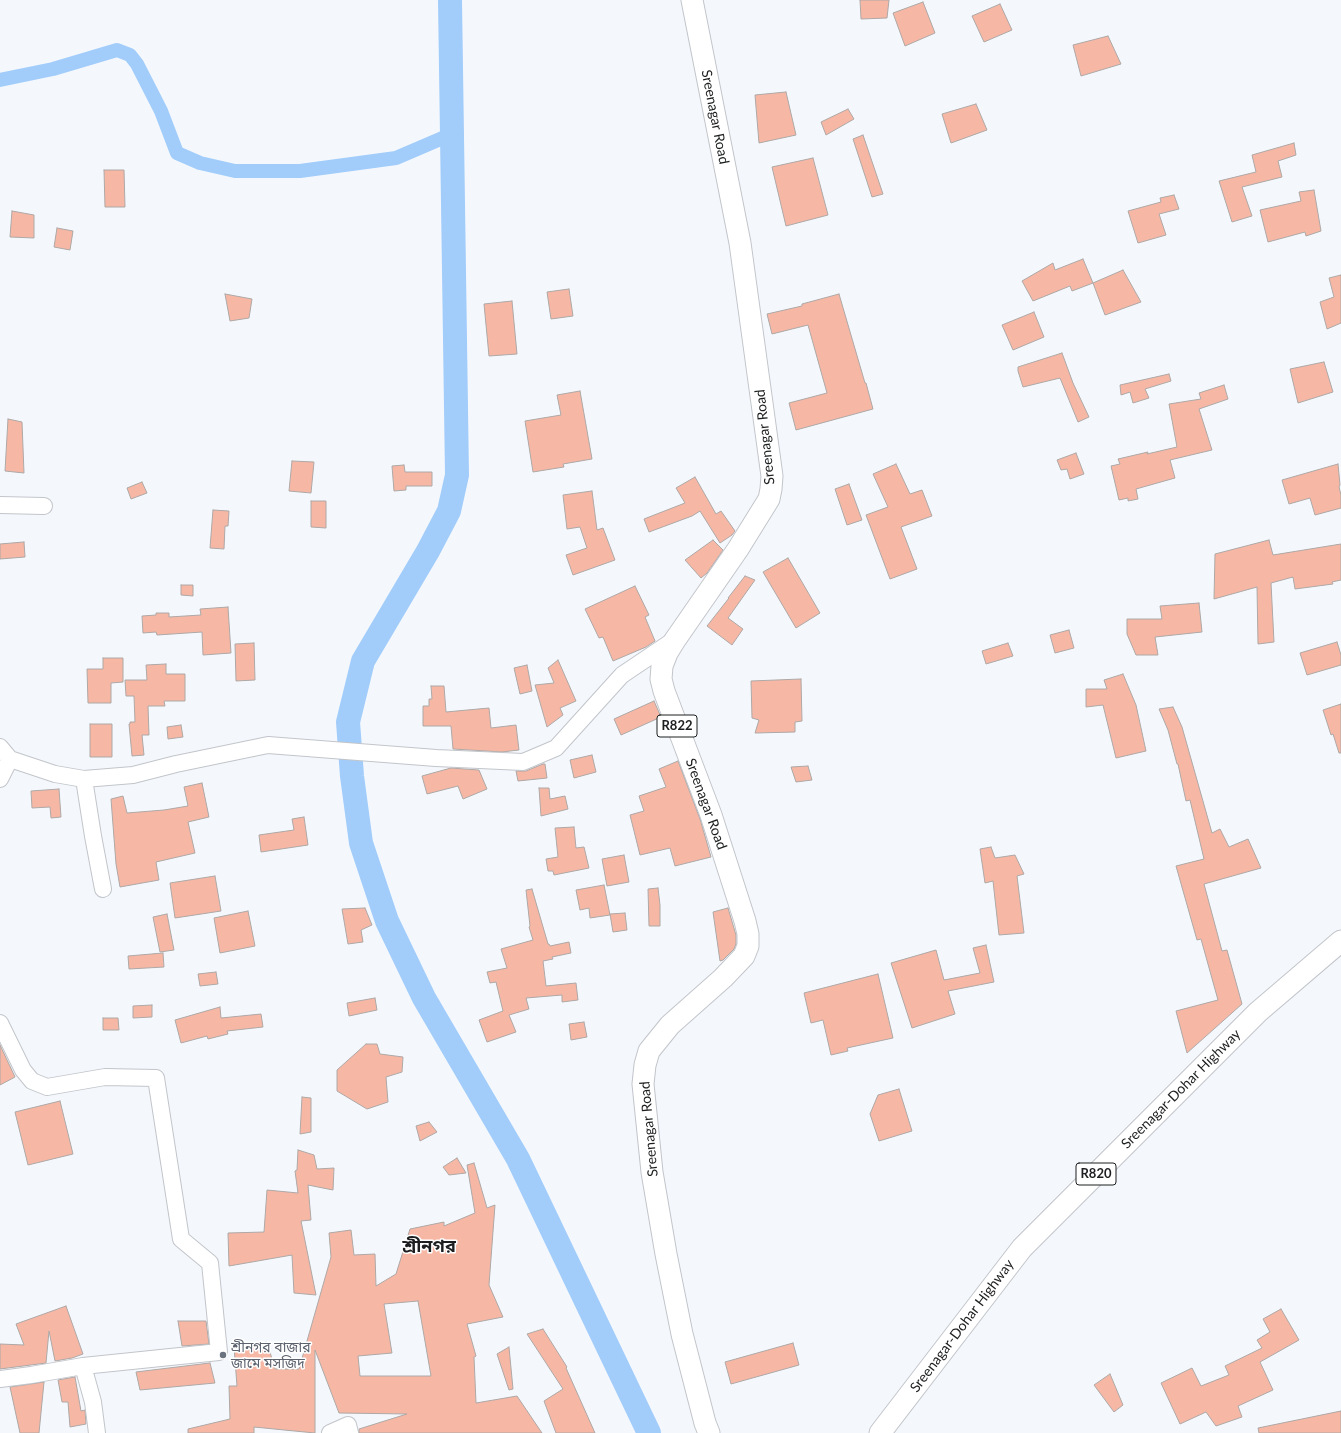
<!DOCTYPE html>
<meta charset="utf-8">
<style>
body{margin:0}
canvas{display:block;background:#f4f8fd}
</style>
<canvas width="1341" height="1433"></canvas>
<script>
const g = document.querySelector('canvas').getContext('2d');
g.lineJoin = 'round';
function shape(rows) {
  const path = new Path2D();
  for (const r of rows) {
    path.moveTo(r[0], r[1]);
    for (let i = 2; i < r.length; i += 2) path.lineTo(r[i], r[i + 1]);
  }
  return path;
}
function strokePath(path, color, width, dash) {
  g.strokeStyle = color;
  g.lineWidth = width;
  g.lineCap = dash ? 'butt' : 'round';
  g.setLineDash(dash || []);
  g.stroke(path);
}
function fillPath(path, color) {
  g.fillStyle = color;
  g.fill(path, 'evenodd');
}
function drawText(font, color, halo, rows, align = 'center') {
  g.font = font + ' Lato,"Noto Sans Bengali",sans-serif';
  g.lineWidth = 3;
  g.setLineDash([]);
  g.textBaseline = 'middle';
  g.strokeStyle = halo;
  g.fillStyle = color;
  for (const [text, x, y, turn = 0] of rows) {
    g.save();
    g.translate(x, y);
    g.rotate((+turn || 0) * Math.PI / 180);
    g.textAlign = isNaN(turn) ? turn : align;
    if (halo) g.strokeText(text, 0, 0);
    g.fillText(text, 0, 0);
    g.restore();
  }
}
strokePath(shape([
 [0,80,53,69,117,50,130,55,137,64,161,111,177,153,200,163,235,171,300,171,396,158,452,134]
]), '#a2cdfb', 14);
strokePath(shape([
 [450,0,457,475,449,511,428,551,363,661,348,722,352,776,361,843,387,921,424,998,518,1159,649,1433]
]), '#a2cdfb', 24);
const building = shape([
 [860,0,889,0,887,18,861,19,860,0],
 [923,2,935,33,905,46,893,13,923,2],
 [1000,4,1012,30,984,42,972,16,1000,4],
 [1108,36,1121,64,1081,76,1073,45,1108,36],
 [786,92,796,135,759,143,755,95,786,92],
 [976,104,987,130,951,143,942,114,976,104],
 [848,109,854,119,826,135,821,122,848,109],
 [863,135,883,194,872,197,853,139,863,135],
 [1294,143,1296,155,1278,161,1282,177,1242,187,1252,216,1232,222,1219,181,1256,172,1252,155,1294,143],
 [813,158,828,215,786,226,772,167,813,158],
 [104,170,124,170,125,207,105,207,104,170],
 [1314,190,1321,231,1306,236,1305,232,1268,242,1260,210,1301,201,1299,192,1314,190],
 [1174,195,1179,209,1159,214,1166,235,1138,243,1128,211,1161,202,1160,198,1174,195],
 [12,211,34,215,34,238,10,237,12,211],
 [57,228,73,231,70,250,54,247,57,228],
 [1083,259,1093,283,1072,291,1070,286,1033,301,1022,281,1053,263,1055,270,1083,259],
 [1123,270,1141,302,1105,315,1093,283,1123,270],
 [1341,275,1341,323,1327,329,1320,302,1334,297,1329,278,1341,275],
 [569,289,573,316,551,319,547,292,569,289],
 [225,294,252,299,249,318,230,321,225,294],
 [839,294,865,383,866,383,873,409,796,430,789,403,827,393,808,325,772,334,767,314,802,306,802,304,839,294],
 [512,301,517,354,489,356,484,304,512,301],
 [1034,312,1044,337,1013,350,1002,325,1034,312],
 [1062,353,1073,383,1089,417,1078,422,1060,378,1023,387,1018,371,1018,367,1062,353],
 [1324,362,1333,392,1298,403,1290,369,1324,362],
 [1169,374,1171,381,1145,389,1149,398,1133,403,1130,392,1121,395,1120,385,1169,374],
 [1224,385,1228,399,1199,409,1212,450,1170,460,1175,478,1136,489,1138,499,1128,501,1128,498,1119,500,1111,466,1120,464,1118,459,1148,452,1147,454,1177,447,1169,404,1201,399,1199,393,1224,385],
 [580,391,592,459,563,464,564,467,533,472,525,421,561,415,557,395,580,391],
 [8,419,22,422,24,473,5,471,8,419],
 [1076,453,1084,474,1070,479,1067,469,1061,470,1057,460,1076,453],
 [292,461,314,462,311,493,289,491,292,461],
 [896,464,910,494,922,490,932,516,901,527,917,569,890,579,866,515,888,507,873,474,896,464],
 [1338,464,1340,485,1339,487,1341,495,1341,508,1315,515,1310,498,1289,504,1282,480,1338,464],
 [404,465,405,472,432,472,432,486,406,486,406,490,394,491,392,466,404,465],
 [695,477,716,514,721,511,735,531,732,535,720,543,700,511,692,516,649,532,644,519,685,503,676,488,695,477],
 [142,482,147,493,131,499,127,488,142,482],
 [849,484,862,520,847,525,835,489,849,484],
 [592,491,597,530,603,528,615,560,573,575,566,555,587,548,580,527,567,529,563,495,592,491],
 [311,501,326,501,326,528,311,527,311,501],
 [213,510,229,511,228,526,225,526,224,549,210,548,213,510],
 [713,540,723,550,707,573,701,578,685,560,713,540],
 [1269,540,1273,555,1341,544,1341,580,1332,582,1333,584,1295,589,1293,577,1271,583,1274,642,1258,644,1257,587,1214,599,1215,554,1269,540],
 [24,542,25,557,0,559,0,544,24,542],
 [788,558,820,613,796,628,763,572,788,558],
 [745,576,755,580,728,618,743,629,732,645,707,626,729,598,728,598,745,576],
 [181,585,193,585,193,596,181,595,181,585],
 [635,586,649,615,645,617,655,641,646,647,613,661,603,637,599,638,585,609,635,586],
 [1199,603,1202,632,1155,637,1158,655,1136,655,1127,634,1127,619,1162,619,1160,606,1199,603],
 [228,607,231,653,203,655,202,632,157,635,156,632,143,633,142,616,156,615,156,613,169,613,169,617,201,615,200,609,228,607],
 [1069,630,1074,648,1055,653,1050,635,1069,630],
 [1337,642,1341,655,1341,665,1307,675,1300,653,1337,642],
 [254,643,255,680,236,681,235,644,254,643],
 [1008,643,1013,656,986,664,982,651,1008,643],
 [103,658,123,658,123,682,111,683,111,703,88,703,87,669,103,669,103,658],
 [558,660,576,701,560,708,563,715,547,727,535,685,554,683,548,668,558,660],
 [166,664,166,674,185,674,185,701,164,701,165,706,148,706,149,735,142,735,144,755,132,756,129,724,130,724,130,722,135,722,134,696,126,696,125,680,147,680,146,665,166,664],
 [527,665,532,691,520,694,514,668,527,665],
 [1123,674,1136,705,1146,751,1116,758,1103,705,1086,707,1086,689,1107,689,1104,680,1123,674],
 [801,679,802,721,795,722,795,732,755,733,759,720,752,718,751,681,801,679],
 [431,686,444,686,446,712,489,708,491,728,516,725,519,750,502,752,453,749,451,726,423,726,423,706,429,706,429,699,432,699,431,686],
 [654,701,661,717,621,735,614,719,654,701],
 [1341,704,1341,753,1339,753,1333,734,1331,735,1323,710,1341,704],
 [1173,707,1182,727,1212,833,1220,829,1229,847,1248,839,1261,868,1204,884,1222,951,1227,950,1242,1004,1187,1053,1176,1011,1218,1000,1201,939,1197,940,1176,866,1204,859,1190,800,1186,801,1178,764,1177,764,1168,730,1159,709,1173,707],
 [90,724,112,724,112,757,90,757,90,724],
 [181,725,183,737,168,739,167,727,181,725],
 [592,755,596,772,574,778,570,760,592,755],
 [678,761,700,819,711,857,675,866,670,848,640,855,630,815,644,811,639,796,666,787,659,769,678,761],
 [543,764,545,764,547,778,518,781,516,771,526,771,543,764],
 [808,766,812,780,796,782,791,767,808,766],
 [451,768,479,770,487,789,463,799,458,786,427,794,422,776,451,768],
 [202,783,209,817,188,822,195,853,156,862,159,880,120,887,116,864,111,799,123,796,127,813,164,810,188,806,184,787,202,783],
 [539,788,549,788,550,799,565,796,568,809,541,816,539,788],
 [59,789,61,817,51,818,50,807,32,808,31,791,59,789],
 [304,817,308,845,261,852,259,835,294,830,292,819,304,817],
 [574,827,576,848,584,847,589,868,554,875,553,871,548,871,546,859,558,857,555,828,574,827],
 [991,847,995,858,1015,855,1024,874,1017,876,1024,933,999,935,993,881,985,883,980,849,991,847],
 [624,855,629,882,607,886,602,859,624,855],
 [215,876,221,911,175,918,170,883,215,876],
 [604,885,610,915,590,918,589,908,580,910,576,890,604,885],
 [658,888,660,905,660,926,649,926,648,889,658,888],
 [532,889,548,944,549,944,550,946,569,942,571,953,552,957,553,959,543,961,546,986,576,983,578,1000,562,1002,562,995,526,998,529,1009,509,1015,516,1032,487,1042,479,1020,503,1011,496,982,490,983,487,972,507,968,501,949,533,940,529,927,530,926,526,890,532,889],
 [365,908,372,925,361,930,363,942,348,944,342,909,365,908],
 [728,908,736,935,736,944,734,949,723,960,720,961,713,912,728,908],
 [248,911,255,946,220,953,214,918,248,911],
 [625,913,627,930,613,932,610,914,625,913],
 [167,914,174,950,160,952,153,917,167,914],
 [986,945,994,982,948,991,955,1014,912,1028,891,963,936,950,944,980,980,973,973,948,986,945],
 [163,953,164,967,129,969,128,956,163,953],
 [216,972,218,984,200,986,198,974,216,972],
 [878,974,893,1038,847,1048,848,1051,831,1055,823,1020,811,1023,804,993,878,974],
 [375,998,377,1010,349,1016,347,1003,375,998],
 [152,1005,152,1017,133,1018,133,1006,152,1005],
 [220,1007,221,1018,261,1014,263,1027,227,1031,228,1034,208,1039,207,1036,181,1043,175,1020,220,1007],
 [103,1018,118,1018,119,1030,103,1030,103,1018],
 [584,1022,587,1037,571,1040,569,1024,584,1022],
 [366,1044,377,1044,380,1054,403,1057,402,1072,386,1077,388,1102,367,1109,337,1091,337,1070,366,1044],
 [0,1045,15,1077,0,1085,0,1045],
 [899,1089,912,1131,879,1141,870,1114,878,1095,899,1089],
 [302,1097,311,1098,311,1132,300,1134,302,1097],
 [60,1101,73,1154,28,1165,15,1112,60,1101],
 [429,1122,437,1132,420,1141,416,1126,429,1122],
 [298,1150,314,1155,317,1169,334,1168,333,1190,308,1185,311,1220,301,1221,316,1295,294,1293,292,1255,229,1266,228,1233,264,1232,267,1190,298,1193,295,1171,297,1170,298,1150],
 [457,1158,466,1173,449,1175,443,1167,457,1158],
 [474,1163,487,1208,495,1205,489,1285,503,1317,467,1324,476,1356,474,1357,476,1403,517,1396,542,1433,359,1433,359,1429,407,1414,339,1413,315,1350,315,1433,254,1427,254,1433,188,1433,188,1429,230,1419,229,1386,237,1386,234,1347,267,1342,275,1369,299,1369,331,1257,329,1233,351,1230,354,1255,375,1254,376,1286,396,1274,410,1229,444,1222,444,1226,475,1213,467,1165,474,1163],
 [418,1301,431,1376,360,1376,358,1356,392,1353,384,1304,418,1301],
 [66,1306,83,1354,72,1358,55,1361,49,1331,46,1363,0,1369,0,1344,24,1345,16,1324,66,1306],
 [1281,1309,1299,1340,1260,1362,1273,1390,1238,1406,1242,1417,1216,1426,1206,1412,1180,1424,1161,1383,1192,1368,1201,1386,1229,1375,1225,1366,1262,1348,1257,1340,1270,1332,1263,1319,1281,1309],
 [178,1321,206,1321,209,1344,182,1346,178,1321],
 [543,1329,567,1367,566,1368,595,1433,556,1433,544,1401,563,1389,527,1334,543,1329],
 [793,1343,799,1365,731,1384,725,1362,793,1343],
 [509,1347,513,1389,509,1390,497,1354,509,1347],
 [210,1363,215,1383,140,1390,136,1372,210,1363],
 [1110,1374,1123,1405,1114,1412,1094,1385,1110,1374],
 [75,1377,81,1411,85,1410,86,1424,70,1427,68,1402,62,1402,58,1380,75,1377],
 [44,1382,39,1433,20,1433,10,1387,44,1382],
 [1341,1411,1341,1433,1259,1433,1258,1428,1341,1411]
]);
fillPath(building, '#f7b7a5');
strokePath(building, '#aea8a6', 1);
const minor = shape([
 [0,505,44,506],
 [0,747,10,759,55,774,84,779,133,775,176,764,268,745,436,758,523,762,556,748,622,675,674,640],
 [0,779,10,759],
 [84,779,93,836,103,889],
 [0,1023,23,1070,32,1081,47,1087,105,1077,156,1078,181,1239,210,1263,219,1352,83,1366,31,1375,0,1379],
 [83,1366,93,1402,97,1433],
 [330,1433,348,1425,350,1433]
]);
const major = shape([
 [692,0,740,243,772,476,771,489,769,499,738,549,675,640,667,653,662,666,661,679,664,691,711,815,745,921,748,934,748,946,744,956,723,978,670,1025,649,1051,645,1065,643,1084,652,1172,666,1254,682,1334,705,1423,709,1433],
 [880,1433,1022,1248,1258,1012,1341,941]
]);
strokePath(minor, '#c2c5ca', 18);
strokePath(major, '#c2c5ca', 23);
strokePath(minor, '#fff', 16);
strokePath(major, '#fff', 21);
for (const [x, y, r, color] of [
 [223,1355,4,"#6b7280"]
]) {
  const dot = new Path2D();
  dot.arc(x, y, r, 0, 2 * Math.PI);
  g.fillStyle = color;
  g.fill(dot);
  strokePath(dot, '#fff', 1.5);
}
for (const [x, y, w] of [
 [677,726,40],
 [1096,1174,40]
]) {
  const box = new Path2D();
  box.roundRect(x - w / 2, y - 11, w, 22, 3);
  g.fillStyle = '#fff';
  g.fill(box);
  strokePath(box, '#1c1e1f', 1);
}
drawText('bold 13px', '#1c1e1f', null, [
 ["R822",677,726],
 ["R820",1096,1174]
]);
drawText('14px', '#1c1e1f', '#fff', [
 ["Sreenagar Road",715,117,79],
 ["Sreenagar Road",765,437,-96],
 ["Sreenagar Road",706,804,70],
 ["Sreenagar-Dohar Highway",1181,1089,-45],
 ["Sreenagar Road",649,1129,-95],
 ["Sreenagar-Dohar Highway",962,1326,-53]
]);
drawText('14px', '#5b616d', '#fff', [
 ["শ্রীনগর বাজার",231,1347],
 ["জামে মসজিদ",231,1363]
], 'left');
drawText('bold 18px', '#1c1e1f', '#fff', [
 ["শ্রীনগর",429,1246]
]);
</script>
